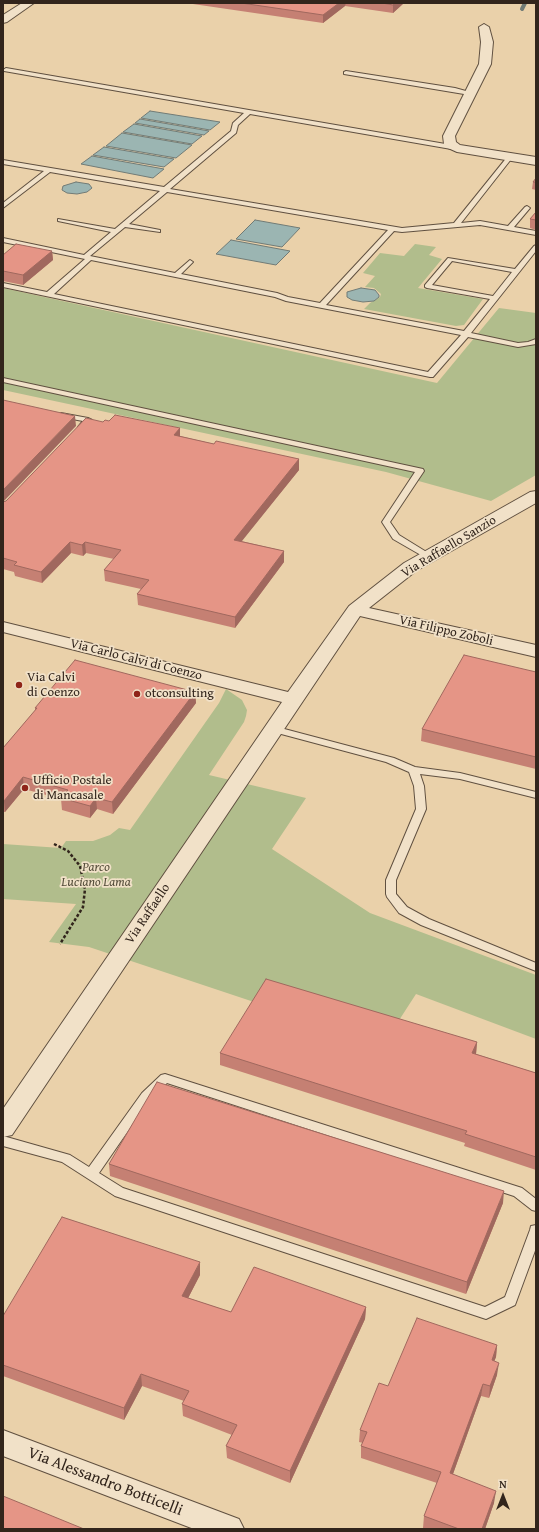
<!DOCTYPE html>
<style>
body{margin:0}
#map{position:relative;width:539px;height:1532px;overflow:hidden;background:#ead1aa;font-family:"Gentium Book Plus",serif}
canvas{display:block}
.frame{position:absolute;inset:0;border:4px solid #32251c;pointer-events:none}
.north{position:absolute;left:483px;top:1476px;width:40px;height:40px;-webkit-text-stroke:3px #f1e1c8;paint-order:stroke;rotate:0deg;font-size:11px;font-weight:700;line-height:16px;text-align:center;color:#32251c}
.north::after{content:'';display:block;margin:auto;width:14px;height:18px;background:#32251c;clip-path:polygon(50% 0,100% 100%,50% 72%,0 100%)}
</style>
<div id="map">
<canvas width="539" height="1532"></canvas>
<div class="frame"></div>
<div class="north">N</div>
</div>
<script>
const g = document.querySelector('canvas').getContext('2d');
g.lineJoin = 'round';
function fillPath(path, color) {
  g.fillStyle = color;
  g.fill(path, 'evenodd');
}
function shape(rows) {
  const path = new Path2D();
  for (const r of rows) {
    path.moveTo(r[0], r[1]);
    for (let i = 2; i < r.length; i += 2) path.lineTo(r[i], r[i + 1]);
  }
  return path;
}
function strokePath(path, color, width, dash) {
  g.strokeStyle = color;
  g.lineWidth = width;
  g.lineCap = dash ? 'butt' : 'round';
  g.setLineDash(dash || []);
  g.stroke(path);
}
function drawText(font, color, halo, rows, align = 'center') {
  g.font = font + ' "Gentium Book Plus",serif';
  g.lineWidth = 3.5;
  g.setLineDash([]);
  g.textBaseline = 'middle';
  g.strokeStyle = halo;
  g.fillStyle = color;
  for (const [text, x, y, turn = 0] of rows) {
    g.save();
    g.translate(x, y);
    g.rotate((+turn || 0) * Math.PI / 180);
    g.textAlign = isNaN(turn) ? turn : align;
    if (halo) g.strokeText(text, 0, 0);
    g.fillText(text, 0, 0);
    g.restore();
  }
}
fillPath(shape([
 [415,244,436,247,429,255,442,259,418,288,483,299,464,325,456,326,364,309,370,303,380,297,381,294,374,288,365,287,375,276,363,273,380,253,404,256],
 [3,288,437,383,499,308,536,313,536,475,491,501,386,472,3,390],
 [226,689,242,700,247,710,246,716,244,722,209,775,306,798,272,849,370,913,536,975,536,1039,416,994,383,1045,89,947,49,942,76,904,3,899,3,844,61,848,66,841,93,841,110,835,119,828,130,830,219,703]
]), '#b1bd8c');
const water = shape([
 [150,111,220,122,210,130,141,118,150,111],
 [140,119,209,131,204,135,135,123,140,119],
 [134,124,202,136,192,144,123,132,134,124],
 [122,133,192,145,176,158,106,146,122,133],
 [104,147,174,159,164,167,93,155,104,147],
 [92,156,164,169,153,178,81,164,92,156],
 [76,182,89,184,92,188,87,192,77,194,67,193,62,190,63,186,76,182],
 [255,220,300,228,282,247,236,239,255,220],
 [231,240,290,251,276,265,216,254,231,240],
 [361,288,375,290,379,295,379,297,374,301,363,302,352,300,347,297,347,292,361,288]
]);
fillPath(water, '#9bb5b2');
strokePath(water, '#717b76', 1);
strokePath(shape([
 [522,9,525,3]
]), '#717b76', 4);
const lane = shape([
 [6,68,457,146,460,148,457,150,250,114,238,125,236,133,170,189,402,228,454,223,508,156,512,156,512,158,461,223,480,221,508,226,525,207,527,206,530,208,514,227,536,231,536,235,480,225,402,232,394,231,326,305,464,331,490,299,427,288,425,287,425,285,448,258,515,269,534,246,536,245,536,251,471,333,518,343,528,342,536,339,536,344,518,347,468,337,433,377,430,377,3,287,3,283,47,292,85,259,3,242,3,238,84,255,111,232,58,221,58,219,115,229,160,191,50,172,3,208,3,203,44,171,3,164,3,160,164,187,231,131,233,123,244,113,4,71,3,70,6,68],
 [167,192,388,230,320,303,288,297,277,293,181,274,193,262,190,260,175,273,90,256,125,227,160,232,160,230,129,224,167,192],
 [91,260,275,297,286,301,461,335,428,372,54,294,91,260],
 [452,261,512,272,493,296,432,285,452,261],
 [346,71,455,88,473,93,470,95,344,74,344,72,346,71],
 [3,378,423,469,424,471,390,522,399,535,433,556,429,559,426,558,393,539,382,522,415,472,3,382,3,378],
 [61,413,88,418,92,420,85,429,82,429,78,427,83,421,61,417,61,413],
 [273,726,394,758,415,767,460,773,536,792,536,798,460,779,420,774,424,786,426,809,396,880,396,894,407,907,429,919,536,963,536,971,421,925,399,913,387,897,386,894,386,880,416,809,414,786,409,772,386,762,270,731,268,729,273,726],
 [165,1074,522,1188,536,1199,536,1211,532,1210,514,1196,167,1083,150,1099,99,1173,123,1188,485,1307,505,1297,530,1230,531,1226,536,1225,536,1248,515,1305,486,1319,115,1196,62,1162,3,1146,3,1136,70,1155,89,1167,142,1093,161,1075,165,1074]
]);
const street = shape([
 [22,3,34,3,7,22,3,23,3,15,22,3],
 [484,24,489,27,493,42,491,64,455,136,456,142,460,145,536,157,536,165,457,152,446,147,444,144,443,136,479,64,481,42,479,27,484,24],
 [536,491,536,503,416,571,369,608,536,645,536,657,360,616,12,1135,3,1137,3,1109,282,702,3,632,3,622,288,692,349,606,404,563,530,492,536,491],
 [3,1430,239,1519,244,1529,194,1529,3,1456,3,1430]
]);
strokePath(lane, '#605040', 2);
strokePath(street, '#605040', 2);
strokePath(shape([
 [54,844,68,851,80,866,85,889,83,907,60,944]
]), '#32251c', 2.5, [3, 2]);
fillPath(lane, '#f1e1c8');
fillPath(street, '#f1e1c8');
fillPath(shape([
 [186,3,404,3,393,13,345,6,323,23],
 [536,178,536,190,532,189,533,182],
 [536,212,536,230,530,228,530,219],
 [52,251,53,260,23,285,3,281,3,255],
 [109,421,180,428,180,436,214,444,299,459,299,470,241,541,284,551,284,562,235,628,138,605,137,594,141,589,105,581,104,570,114,559,86,553,83,556,71,553,42,583,15,576,14,572,3,569,3,502,6,501,103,422],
 [536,672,536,769,421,741,422,729],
 [195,692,196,703,113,814,97,809,90,818,62,810,61,799,24,789,5,812,3,812,3,748,35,711,35,708],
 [477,1042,476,1054,536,1073,536,1170,464,1146,465,1143,220,1065,220,1053],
 [109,1164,503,1203,466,1294,110,1176],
 [200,1275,188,1298,231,1312,366,1307,365,1319,290,1483,227,1458,226,1446,232,1435,183,1416,182,1404,184,1401,142,1386,124,1420,3,1376,3,1316],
 [497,1345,496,1357,494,1361,497,1375,489,1398,481,1396,453,1474,494,1503,485,1529,427,1529,423,1528,424,1516,437,1483,361,1458,361,1446,363,1443,359,1442,360,1430]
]), '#c58073');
fillPath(shape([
 [339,3,346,3,345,6,323,23,323,15],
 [395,3,404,3,393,13,393,5],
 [52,251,53,260,23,285,23,275],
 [75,416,76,426,3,502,3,490],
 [180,428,180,439,174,435],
 [299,459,299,470,234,551,234,540],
 [70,542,71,553,42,583,41,572],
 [85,542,86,553,83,556,82,545],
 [284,551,284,562,235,628,235,617],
 [195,692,196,703,113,814,112,802],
 [23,777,24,789,5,812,4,801],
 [96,798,97,809,90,818,90,806],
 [477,1042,476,1054,472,1053],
 [504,1191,503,1203,466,1294,467,1282],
 [200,1262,200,1275,183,1308,182,1296],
 [366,1307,365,1319,290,1483,290,1471],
 [497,1345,496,1357,490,1372,492,1360],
 [499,1363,497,1375,489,1398,490,1386],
 [141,1374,142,1386,124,1420,124,1408],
 [483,1384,481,1396,449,1485,450,1473],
 [496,1491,494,1503,485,1529,482,1529]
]), '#a0685e');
const building = shape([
 [241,3,339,3,323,15,241,3],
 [382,3,395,3,393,5,382,3],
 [536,178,536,182,533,182,536,178],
 [536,212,536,220,530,219,536,212],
 [16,244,52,251,23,275,3,271,3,255,16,244],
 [3,400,75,416,3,490,3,400],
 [115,415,180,428,174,435,214,444,216,441,299,459,234,540,284,551,235,617,137,594,149,580,104,570,121,550,85,542,82,545,70,542,41,572,14,565,17,562,3,558,3,502,6,501,86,418,103,422,105,420,109,421,115,415],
 [464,655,536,672,536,757,422,729,464,655],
 [75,660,195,692,112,802,96,798,90,806,61,798,68,790,23,777,4,801,3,801,3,748,37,708,35,708,75,660],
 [266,979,477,1042,472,1053,536,1073,536,1157,465,1134,467,1131,220,1053,266,979],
 [157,1082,504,1191,467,1282,109,1164,157,1082],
 [62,1217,200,1262,182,1296,231,1312,254,1267,366,1307,290,1471,226,1446,237,1425,182,1404,189,1391,141,1374,124,1408,3,1365,3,1316,62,1217],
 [417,1318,497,1345,492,1360,499,1363,490,1386,483,1384,450,1473,496,1491,482,1529,459,1529,424,1516,441,1472,361,1446,367,1432,360,1430,379,1383,388,1386,417,1318],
 [3,1496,84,1529,3,1529,3,1496]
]);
fillPath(building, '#e59586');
strokePath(building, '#a0685e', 1);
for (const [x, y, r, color] of [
 [19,685,4,"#8f2418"],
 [137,694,4,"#8f2418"],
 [25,788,4,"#8f2418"]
]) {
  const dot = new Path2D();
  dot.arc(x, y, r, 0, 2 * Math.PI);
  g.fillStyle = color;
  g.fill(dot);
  strokePath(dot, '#f1e1c8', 1.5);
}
drawText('13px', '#32251c', '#f1e1c8', [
 ["Via Raffaello Sanzio",449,547,-31],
 ["Via Filippo Zoboli",446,631,13],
 ["Via Carlo Calvi di Coenzo",136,660,14],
 ["Via Raffaello",148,914,-56]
]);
drawText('13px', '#32251c', '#f1e1c8', [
 ["Via Calvi",27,678],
 ["di Coenzo",27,693],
 ["otconsulting",145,694],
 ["Ufficio Postale",33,781],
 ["di Mancasale",33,796]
], 'left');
drawText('italic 13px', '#524b38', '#f1e1c8', [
 ["Parco",96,868],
 ["Luciano Lama",96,883]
]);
drawText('16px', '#32251c', '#f1e1c8', [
 ["Via Alessandro Botticelli",105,1482,21]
]);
</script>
